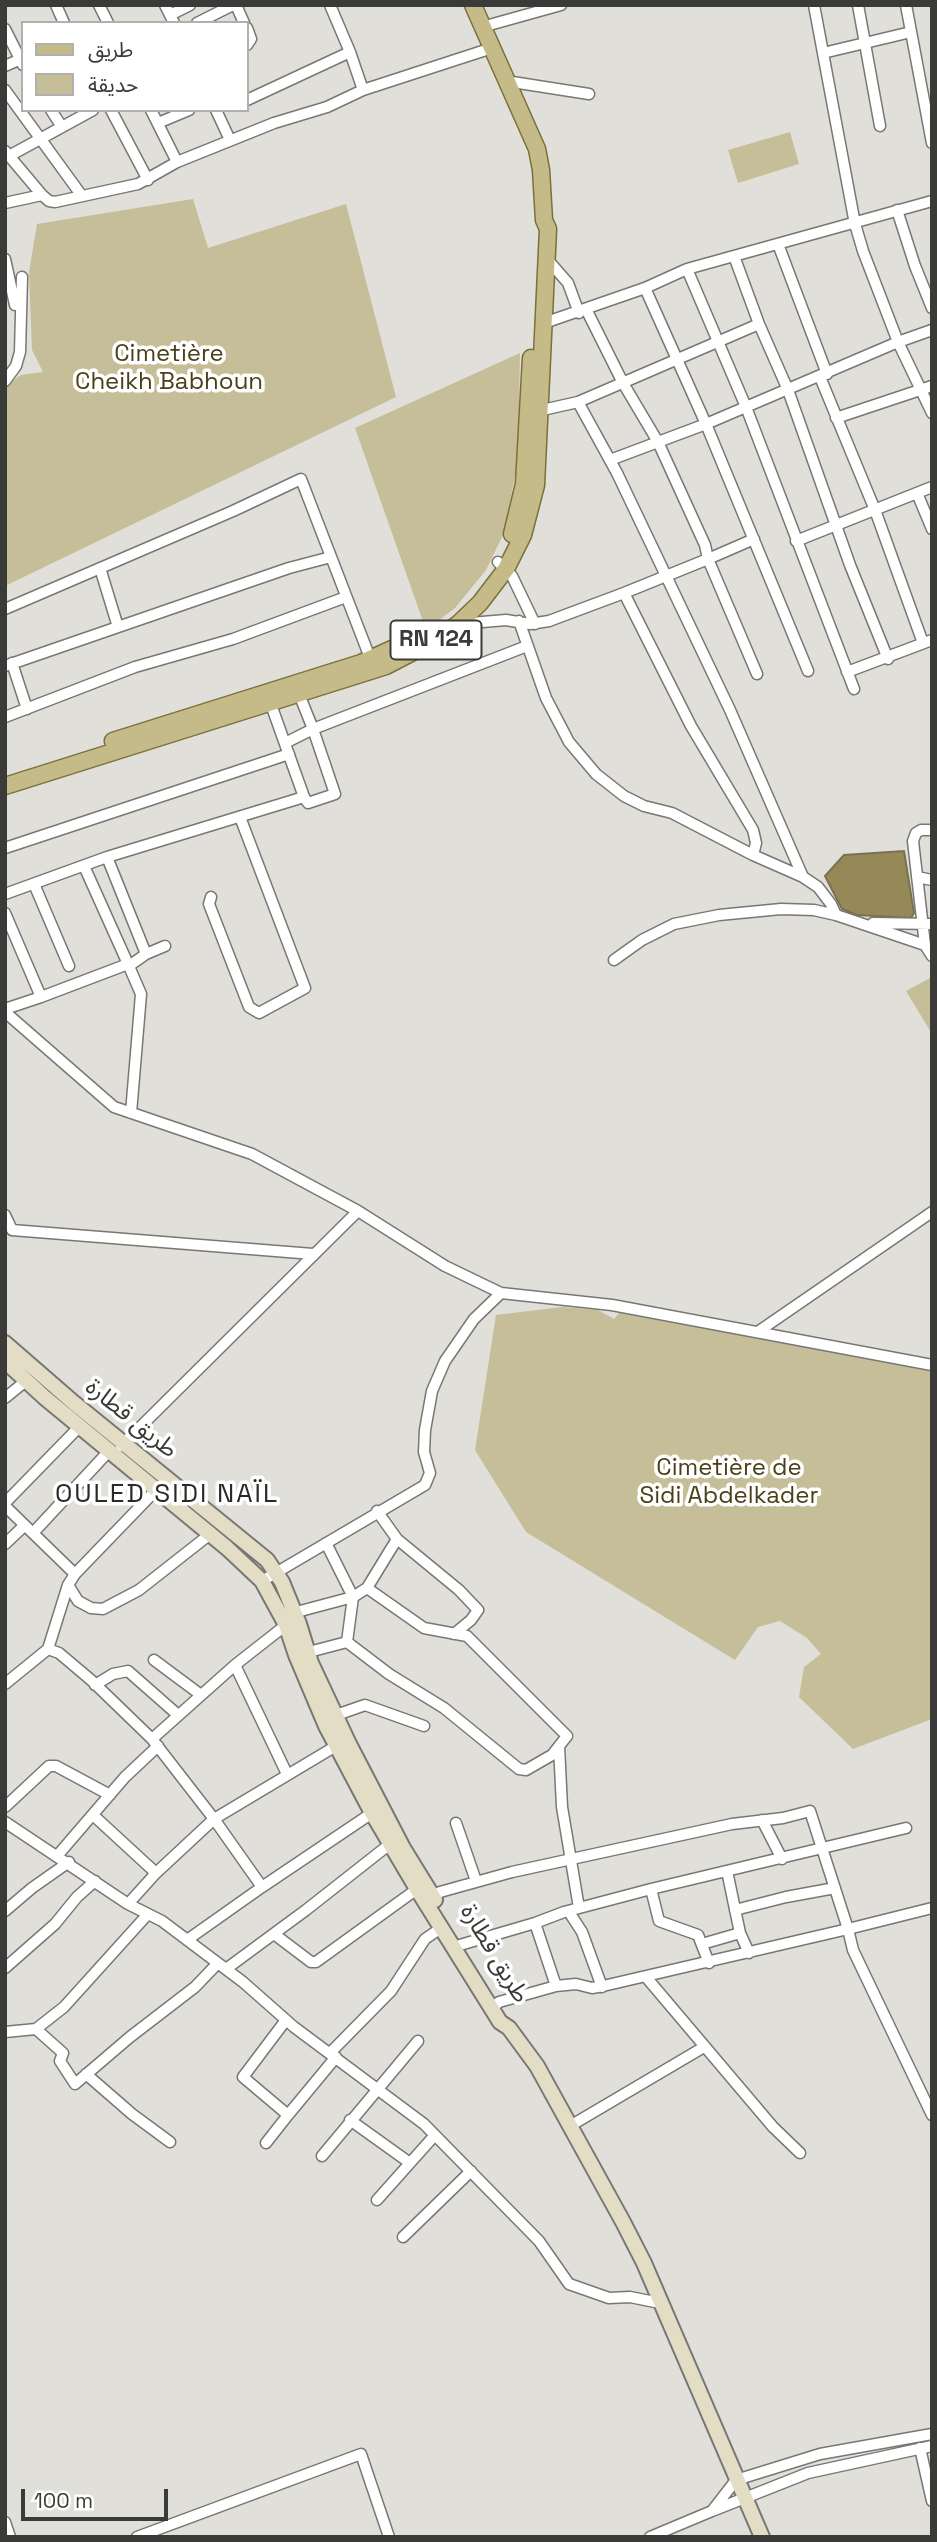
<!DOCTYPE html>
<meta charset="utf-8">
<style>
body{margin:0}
#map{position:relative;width:937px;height:2542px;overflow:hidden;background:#e0dfda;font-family:"Space Grotesk","Noto Sans Arabic",sans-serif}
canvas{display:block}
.frame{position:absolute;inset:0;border:7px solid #3a3a38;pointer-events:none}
.legend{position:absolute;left:21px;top:21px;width:228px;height:91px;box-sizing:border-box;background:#fff;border:2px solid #b0b0af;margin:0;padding:9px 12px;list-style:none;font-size:21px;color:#3a3a38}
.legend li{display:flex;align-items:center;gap:14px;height:35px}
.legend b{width:35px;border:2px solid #b0b0af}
.scale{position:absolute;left:21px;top:2489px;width:147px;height:32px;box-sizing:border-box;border:4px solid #3a3a38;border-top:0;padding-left:9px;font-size:21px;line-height:24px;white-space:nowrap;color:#3a3a38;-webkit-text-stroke:5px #fff;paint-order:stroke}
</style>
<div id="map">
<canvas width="937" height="2542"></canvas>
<div class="frame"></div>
<ul class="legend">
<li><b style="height:9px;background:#c5bb89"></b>طريق</li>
<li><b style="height:19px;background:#c6be98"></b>حديقة</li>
</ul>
<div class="scale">100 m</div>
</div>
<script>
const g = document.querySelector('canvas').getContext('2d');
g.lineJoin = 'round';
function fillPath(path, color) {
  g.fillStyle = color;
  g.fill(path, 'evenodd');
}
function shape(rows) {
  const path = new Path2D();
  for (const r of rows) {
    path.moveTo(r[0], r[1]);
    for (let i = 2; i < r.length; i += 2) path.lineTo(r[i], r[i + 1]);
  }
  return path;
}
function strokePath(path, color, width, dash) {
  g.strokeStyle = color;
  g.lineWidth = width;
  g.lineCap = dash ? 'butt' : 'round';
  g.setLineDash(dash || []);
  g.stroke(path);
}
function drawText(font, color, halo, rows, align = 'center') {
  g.font = font + ' "Space Grotesk","Noto Sans Arabic",sans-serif';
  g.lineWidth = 7;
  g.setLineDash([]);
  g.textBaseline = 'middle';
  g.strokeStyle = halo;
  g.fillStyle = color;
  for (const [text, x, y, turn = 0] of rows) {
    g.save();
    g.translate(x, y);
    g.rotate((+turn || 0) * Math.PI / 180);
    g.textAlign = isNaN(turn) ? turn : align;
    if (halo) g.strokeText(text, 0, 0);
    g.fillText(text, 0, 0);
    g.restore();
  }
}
fillPath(shape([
 [790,132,799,164,738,183,728,150],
 [193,199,208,248,346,204,396,397,5,586,5,386,21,375,43,372,32,350,29,272,37,224],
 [520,353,518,460,504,533,486,570,455,608,426,630,355,428],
 [932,977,932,1034,906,991],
 [562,1307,598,1310,614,1319,619,1313,932,1369,932,1719,853,1749,799,1697,804,1667,821,1654,807,1638,780,1621,758,1627,735,1660,526,1532,475,1450,496,1315]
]), '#c6be98');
const water = shape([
 [904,851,914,913,911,918,857,915,842,909,825,876,844,855,904,851]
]);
fillPath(water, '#958957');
strokePath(water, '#7a714e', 2);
const street = shape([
 [56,5,64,23],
 [99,5,108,23],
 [165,5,174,23],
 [236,5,244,23],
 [330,5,350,52,363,90],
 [814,5,855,224,863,251,898,342,932,413],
 [858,5,880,126],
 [906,5,932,143],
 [170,15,190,5],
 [197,23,233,5],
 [482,27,561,5],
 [247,28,251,39,247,45],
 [5,29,23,65],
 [823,53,911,32],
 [5,66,23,58],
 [506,81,589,94],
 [5,90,82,196],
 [247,100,350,52],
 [51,110,62,127],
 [111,110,148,180],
 [151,110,177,162],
 [216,110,230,140],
 [158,123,189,110],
 [5,151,42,195,49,201,55,202,138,184,177,162,274,123,327,107,363,90,492,48],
 [9,156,93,110],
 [5,203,42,195],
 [897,210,915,266,932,308],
 [778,244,827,374],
 [734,256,759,324,788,390,850,565,888,659],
 [5,259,15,305],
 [547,259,568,283,579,313],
 [687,269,746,407,854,689],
 [645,288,706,424,808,671],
 [586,309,623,383,658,442,705,545,708,559,754,539],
 [544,323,645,288,687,269,932,201],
 [820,377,875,510,923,643],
 [5,381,16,366,20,352,22,277],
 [578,402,617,473,730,710,803,877],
 [538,411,578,402,759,324],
 [836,418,932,386],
 [610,460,706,424,898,342,932,330],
 [917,493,932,529],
 [796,541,932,487],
 [498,562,512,576,535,624],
 [100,568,118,627],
 [624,593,691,726,753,830,756,843,753,855],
 [5,609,233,511,301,479,372,663],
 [519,621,546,698,569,742,596,774,624,796,644,806,672,813,753,855,803,877,818,887,831,904,836,915],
 [459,624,506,620,530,624,549,621,624,593,708,559,757,674],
 [12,663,27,709],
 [5,666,289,568,331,557],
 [847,672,932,640],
 [269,699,304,797],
 [5,717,135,667,233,639,346,597],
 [285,743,313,729,527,646],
 [932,830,921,830,916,833,913,841,925,945,932,956],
 [5,848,289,754],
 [107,857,146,954],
 [84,866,128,964],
 [917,877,932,880],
 [34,884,69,966],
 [5,894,107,857,304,797,308,803,335,794,313,729,299,694],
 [211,897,209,904,249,1007,259,1013,305,988,240,817],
 [5,913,41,997,128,964,141,994,131,1113],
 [873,923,932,924],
 [614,960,642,940,674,924,719,915,781,909,814,910,836,915,925,945],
 [129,966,146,954,165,946],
 [5,1009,41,997],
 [5,1012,114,1107,252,1154,358,1211,445,1266,501,1293,612,1305,932,1365],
 [5,1215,12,1230,313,1254],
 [759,1331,932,1212],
 [5,1398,27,1380],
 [121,1446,358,1211],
 [157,1489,75,1574,68,1585,78,1601,91,1608,103,1609,139,1590,209,1535],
 [5,1503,80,1426],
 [5,1506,75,1574],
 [33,1533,109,1451],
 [397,1539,459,1590,478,1610,471,1620,454,1634],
 [326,1543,353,1597,347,1642],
 [5,1544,24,1526],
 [262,1581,425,1485,430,1473,424,1452,425,1430,432,1391,445,1361,474,1319,501,1293],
 [68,1585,48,1649,59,1653,91,1680,152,1739,235,1665,286,1625],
 [289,1614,353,1597,367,1588,397,1539,377,1511],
 [305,1653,347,1642,389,1674,444,1708,519,1769,526,1770,552,1755,567,1736,467,1636,424,1628,367,1588],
 [154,1660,201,1695],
 [235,1665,287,1774],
 [5,1684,48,1649],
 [95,1685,113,1674,128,1671,178,1715],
 [334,1719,342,1713,365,1705,424,1726],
 [152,1739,214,1819,336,1746],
 [559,1746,562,1807,579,1908],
 [5,1807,49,1766,56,1766,110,1795],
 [93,1815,156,1873],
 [762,1820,782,1859],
 [5,1822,128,1904,162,1921,243,1982,294,2027,424,2124,539,2241,569,2284,609,2298,630,2297,660,2303],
 [456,1823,476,1881],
 [57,1856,125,1777,158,1746],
 [727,1871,740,1933],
 [651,1889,659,1921,698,1935,709,1963],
 [428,1900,440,1892,512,1872,732,1824,783,1818,810,1811,848,1929,603,1986,592,1988,576,1984,556,1986,499,2002,492,2008],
 [128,1904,156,1873,214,1819,262,1887,372,1813],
 [932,1908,848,1929,853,1950,932,2115],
 [735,1910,786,1897,835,1888],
 [5,1911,32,1888,69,1862],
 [569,1912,582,1932,602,1987],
 [535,1923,556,1986],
 [274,1934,311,1962,316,1962,417,1889],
 [187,1940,262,1887],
 [702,1944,740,1933,749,1953],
 [453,1947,535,1923,564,1912,651,1889,906,1828],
 [5,1968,55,1924,77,1897,95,1881],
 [226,1969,306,1910,390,1844],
 [646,1977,773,2127,800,2153],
 [286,2020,243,2077,288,2115,336,2057],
 [36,2029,63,2053,60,2061,75,2084,130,2037,195,1987,218,1963],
 [5,2032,36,2029,64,2007,148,1914],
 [330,2053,391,1991,425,1939,441,1928],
 [86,2074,132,2114,170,2142],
 [350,2120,410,2163],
 [570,2126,704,2047],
 [266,2143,288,2115],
 [322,2156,418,2041],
 [377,2200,435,2135],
 [403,2237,471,2171],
 [932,2434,820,2454,736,2480,712,2511,808,2473,932,2446],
 [920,2448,932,2501],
 [5,2522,10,2537],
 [137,2537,361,2454,389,2537],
 [650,2537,712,2511]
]);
const secondary = shape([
 [5,1343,74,1403,267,1560,282,1582,299,1624,311,1663,349,1744,403,1848,435,1900],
 [5,1361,44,1397,227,1548,262,1581,286,1625,296,1655,326,1726,372,1813,417,1889,500,2022,509,2028,537,2066,623,2222,644,2263,762,2537]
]);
const primary = shape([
 [512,534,524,484,531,358],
 [113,741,361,663,423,635],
 [5,786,386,666,434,641,458,624,480,603,506,569,523,535,536,485,548,229,544,220,541,170,537,149,473,5]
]);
strokePath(street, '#787773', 13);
strokePath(secondary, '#787773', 18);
strokePath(primary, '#7c703a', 19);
strokePath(street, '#fff', 10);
strokePath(secondary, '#e2ddc4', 14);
strokePath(primary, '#c5bb89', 16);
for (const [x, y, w] of [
 [436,640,91]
]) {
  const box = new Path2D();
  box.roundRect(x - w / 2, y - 19.5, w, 39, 5);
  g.fillStyle = '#fff';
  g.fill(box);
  strokePath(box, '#3a3a38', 2);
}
drawText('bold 23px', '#3a3a38', null, [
 ["RN 124",436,640]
]);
drawText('24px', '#494017', '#fff', [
 ["Cimetière",169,354],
 ["Cheikh Babhoun",169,382],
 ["Cimetière de",729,1468],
 ["Sidi Abdelkader",729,1496]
]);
drawText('24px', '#3a3a38', '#fff', [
 ["طريق قطارة",131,1419,39],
 ["طريق قطارة",494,1954,59]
]);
g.letterSpacing = '2px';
drawText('26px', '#2a2926', '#fff', [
 ["OULED SIDI NAÏL",167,1495]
]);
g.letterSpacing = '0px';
</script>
